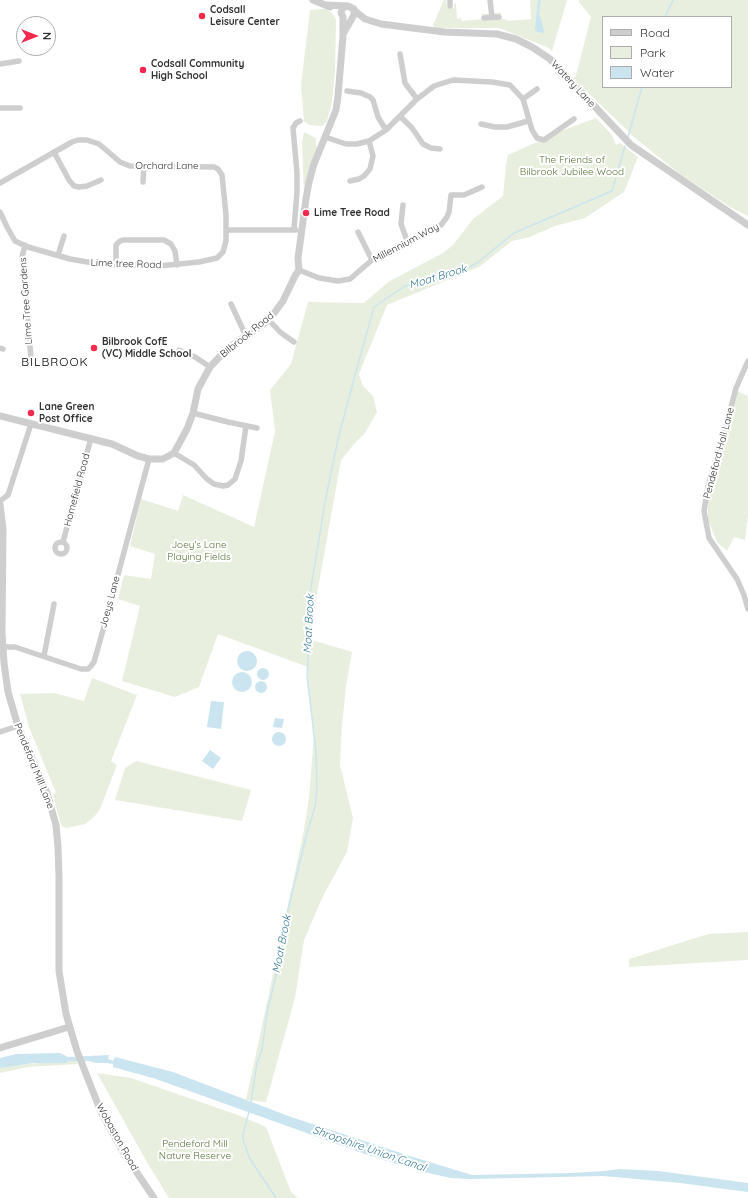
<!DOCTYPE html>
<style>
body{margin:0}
#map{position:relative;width:748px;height:1198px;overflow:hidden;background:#fff;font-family:Quicksand,sans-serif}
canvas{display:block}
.legend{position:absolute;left:602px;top:16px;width:130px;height:72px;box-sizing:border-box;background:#fff;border:1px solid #adadad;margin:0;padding:5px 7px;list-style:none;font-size:12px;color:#313131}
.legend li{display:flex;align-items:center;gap:8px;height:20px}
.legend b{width:20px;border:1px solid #adadad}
.north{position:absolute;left:16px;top:16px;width:40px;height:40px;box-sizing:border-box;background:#fff;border:1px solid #adadad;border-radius:50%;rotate:90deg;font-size:11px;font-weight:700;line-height:16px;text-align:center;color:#313131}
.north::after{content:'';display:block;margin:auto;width:14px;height:18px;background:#f3294d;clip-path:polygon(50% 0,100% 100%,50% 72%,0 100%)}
</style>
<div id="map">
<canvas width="748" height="1198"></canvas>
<ul class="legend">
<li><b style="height:5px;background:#cecece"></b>Road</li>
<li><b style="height:11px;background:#e9efdf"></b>Park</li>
<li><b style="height:11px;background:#cae5f0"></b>Water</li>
</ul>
<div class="north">N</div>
</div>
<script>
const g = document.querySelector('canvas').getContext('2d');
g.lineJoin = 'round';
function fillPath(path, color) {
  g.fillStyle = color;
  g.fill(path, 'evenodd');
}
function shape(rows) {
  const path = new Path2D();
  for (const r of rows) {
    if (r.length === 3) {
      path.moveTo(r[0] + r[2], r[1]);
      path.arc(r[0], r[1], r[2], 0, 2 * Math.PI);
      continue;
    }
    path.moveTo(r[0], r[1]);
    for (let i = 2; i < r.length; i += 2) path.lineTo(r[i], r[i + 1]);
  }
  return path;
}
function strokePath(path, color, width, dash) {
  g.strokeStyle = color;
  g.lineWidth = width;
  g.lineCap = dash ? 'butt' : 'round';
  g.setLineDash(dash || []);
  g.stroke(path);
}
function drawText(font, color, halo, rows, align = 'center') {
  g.font = font + ' Quicksand,sans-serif';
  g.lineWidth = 4;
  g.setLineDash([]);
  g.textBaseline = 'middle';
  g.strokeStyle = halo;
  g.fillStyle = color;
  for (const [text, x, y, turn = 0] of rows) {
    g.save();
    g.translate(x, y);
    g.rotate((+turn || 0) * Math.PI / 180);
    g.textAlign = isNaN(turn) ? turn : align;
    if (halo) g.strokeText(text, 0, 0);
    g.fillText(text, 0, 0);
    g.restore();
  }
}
fillPath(shape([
 [444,0,446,0,447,8,454,8,454,4,456,3,457,19,461,18,462,21,482,19,481,14,501,13,501,18,509,21,531,19,530,0,567,0,552,51,547,47,499,28,435,28,433,25],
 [579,0,748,0,748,216,730,207,680,174,635,138,574,79,576,75,591,17,579,2],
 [603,17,731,17,731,87,603,87],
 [320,9,326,9,332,13,336,19,335,73,332,102,327,121,323,126,309,125,304,121,301,85,310,10],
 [596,118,612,135,616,145,620,143,638,157,624,192,585,218,555,226,530,237,512,241,479,267,387,305,359,374,363,386,373,396,377,412,365,433,355,443,341,460,309,639,352,652,346,686,342,726,340,765,353,818,347,852,323,896,304,940,295,998,266,1102,246,1100,303,835,309,798,314,735,307,676,308,667,218,634,199,687,175,697,122,681,140,606,118,599,124,575,151,579,155,554,130,546,141,499,178,511,183,495,254,527,275,431,270,390,291,364,308,302,364,303,388,282,443,253,453,245,473,219,503,196,506,165,508,155,561,131],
 [304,132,316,138,316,146,318,147,304,193,302,142],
 [737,391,748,396,748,516,745,540,734,537,727,551,717,542,708,520,708,499,720,454,734,410],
 [92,678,137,695,111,761,117,765,100,809,94,817,85,824,66,828,62,826,60,822,53,795,56,793,29,727,20,694,54,693,84,701],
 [136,761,251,790,242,821,115,800,125,768],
 [748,932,748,960,629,967,629,959,708,934],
 [70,1061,76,1061,78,1064,28,1067,0,1073,0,1068,14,1065,48,1062,65,1063],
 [97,1073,131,1078,238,1115,266,1127,291,1192,298,1198,169,1198,148,1164]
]), '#e9efdf');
fillPath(shape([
 [538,0,541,0,539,13,543,26,544,32,542,33,537,32,535,29],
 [247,661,10],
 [263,674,6],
 [242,682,10],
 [261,687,6],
 [211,701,224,702,221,729,207,727],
 [275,718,284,719,282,728,273,727],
 [279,739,7],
 [210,750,221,758,213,769,202,761],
 [60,1053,68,1057,109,1055,108,1059,113,1061,115,1057,173,1072,291,1117,413,1157,472,1175,571,1173,605,1171,619,1169,658,1171,748,1183,748,1192,680,1183,603,1176,470,1179,451,1178,419,1171,365,1154,156,1079,113,1067,113,1064,107,1063,96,1063,89,1061,70,1061,65,1063,33,1063,0,1068,0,1058,16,1054]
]), '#cae5f0');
strokePath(shape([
 [665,17,673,0],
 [628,137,642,87],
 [251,1102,257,1063,262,1050,267,1013,282,950,287,914,307,833,315,807,317,789,316,752,307,676,309,639,309,600,325,502,338,439,355,375,374,307,405,286,462,271,477,263,514,233,612,191,625,146],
 [249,1112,243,1134,243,1140,250,1159,276,1198]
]), '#cae5f0', 1.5);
strokePath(shape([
 [450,0,450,6],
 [490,0,492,17],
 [484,18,499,17],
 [400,54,405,83,417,99],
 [0,64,19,61],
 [347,91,361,93,370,97,373,100,378,117,386,130],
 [523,99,537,89],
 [0,108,20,108],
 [400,116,412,128,423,144,431,148,440,149],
 [481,124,495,127,507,127,528,121],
 [325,137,346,144,357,144,369,141,386,130,417,99,425,93,434,86,453,80,492,82,510,85,523,99,532,130,537,138,544,140,574,119],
 [54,152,69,180,74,186,79,187,87,186,101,180],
 [350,181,359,179,364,176,370,169,373,156,369,141],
 [143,182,144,167],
 [0,183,72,142,78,140,87,140,99,144,120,162,130,166,214,167,218,169,222,175,226,215,226,241,223,252,217,258,199,262,159,266,99,264,70,259,28,247,15,241,7,227,0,212],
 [403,205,401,224,408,243],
 [294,229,297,192,297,173,293,128,296,123,300,121],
 [227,230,296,230],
 [358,232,372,260],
 [25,245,22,257,31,358],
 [58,255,64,236],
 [116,265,116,245,120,241,123,240,164,240,171,244,175,251,177,265],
 [299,270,319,278,338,281,350,279,372,260,441,225,447,217,449,212,451,195,464,195,482,187],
 [231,304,246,336],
 [269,320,280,332,294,342],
 [0,348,3,349],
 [179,350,195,357,210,367],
 [748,361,736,388,728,419,708,486,704,511,709,538,737,579,744,595,748,609],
 [193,413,228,422,257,428],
 [174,453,194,465,207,479,214,484,223,486,228,485,235,479,241,461,246,426],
 [0,501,8,495,31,424],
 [61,548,6],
 [63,542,91,438],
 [3,647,15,647,81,669,88,669,91,666,94,662,105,623,149,459],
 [44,656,54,604],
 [0,732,18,726]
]), '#cecece', 5.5);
strokePath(shape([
 [313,0,330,7],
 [327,5,348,6,354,9,354,15,343,34],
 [355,11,365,19,381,24,444,32,497,34,516,39,532,47,550,59,631,145,748,225],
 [0,416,112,444,138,456,149,459,163,459,174,453,187,429,193,413,198,389,210,367,227,349,269,320,283,301,295,276,299,270,298,258,306,199,309,182,314,164,336,110,338,96,343,36,343,17,341,13,342,9,346,6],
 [0,505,3,529,2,633,4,663,8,692,18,726,47,793,56,825,58,847,59,877,59,971,66,1014,77,1051,101,1112,125,1155,154,1198],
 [0,1048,69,1027]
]), '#cecece', 7);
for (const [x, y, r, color] of [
 [202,16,4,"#f3294d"],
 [143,70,4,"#f3294d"],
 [306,213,4,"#f3294d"],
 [94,348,4,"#f3294d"],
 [31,413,4,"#f3294d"]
]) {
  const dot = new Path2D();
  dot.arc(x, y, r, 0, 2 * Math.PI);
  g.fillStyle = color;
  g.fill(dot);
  strokePath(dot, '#fff', 1.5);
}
drawText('bold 10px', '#313131', '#fff', [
 ["Codsall",210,10],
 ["Leisure Center",210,22],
 ["Codsall Community",151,64],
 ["High School",151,76],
 ["Lime Tree Road",314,213],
 ["Bilbrook CofE",102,342],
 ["(VC) Middle School",102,354],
 ["Lane Green",39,407],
 ["Post Office",39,419]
], 'left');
drawText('10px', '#313131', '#fff', [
 ["Watery Lane",573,84,47],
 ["Orchard Lane",167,166],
 ["Millennium Way",406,243,-28],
 ["Lime tree Road",126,264,2],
 ["Lime Tree Gardens",26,301,-94],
 ["Bilbrook Road",247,335,-39],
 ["Pendeford Hall Lane",719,453,-75],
 ["Homefield Road",77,490,-75],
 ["Joeys Lane",110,602,-75],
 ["Pendeford Mill Lane",34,766,68],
 ["Wobaston Road",117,1137,61]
]);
drawText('10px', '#5a723a', '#fff', [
 ["The Friends of",572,160],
 ["Bilbrook Jubilee Wood",572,172],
 ["Joey's Lane",199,545],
 ["Playing Fields",199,557],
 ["Pendeford Mill",195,1144],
 ["Nature Reserve",195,1156]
]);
drawText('italic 11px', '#357a95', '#fff', [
 ["Moat Brook",438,277,-17],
 ["Moat Brook",309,624,-87],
 ["Moat Brook",282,944,-79],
 ["Shropshire Union Canal",369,1149,19]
]);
g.letterSpacing = '1px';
drawText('12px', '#000', '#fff', [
 ["BILBROOK",55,362]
]);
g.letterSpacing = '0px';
</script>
